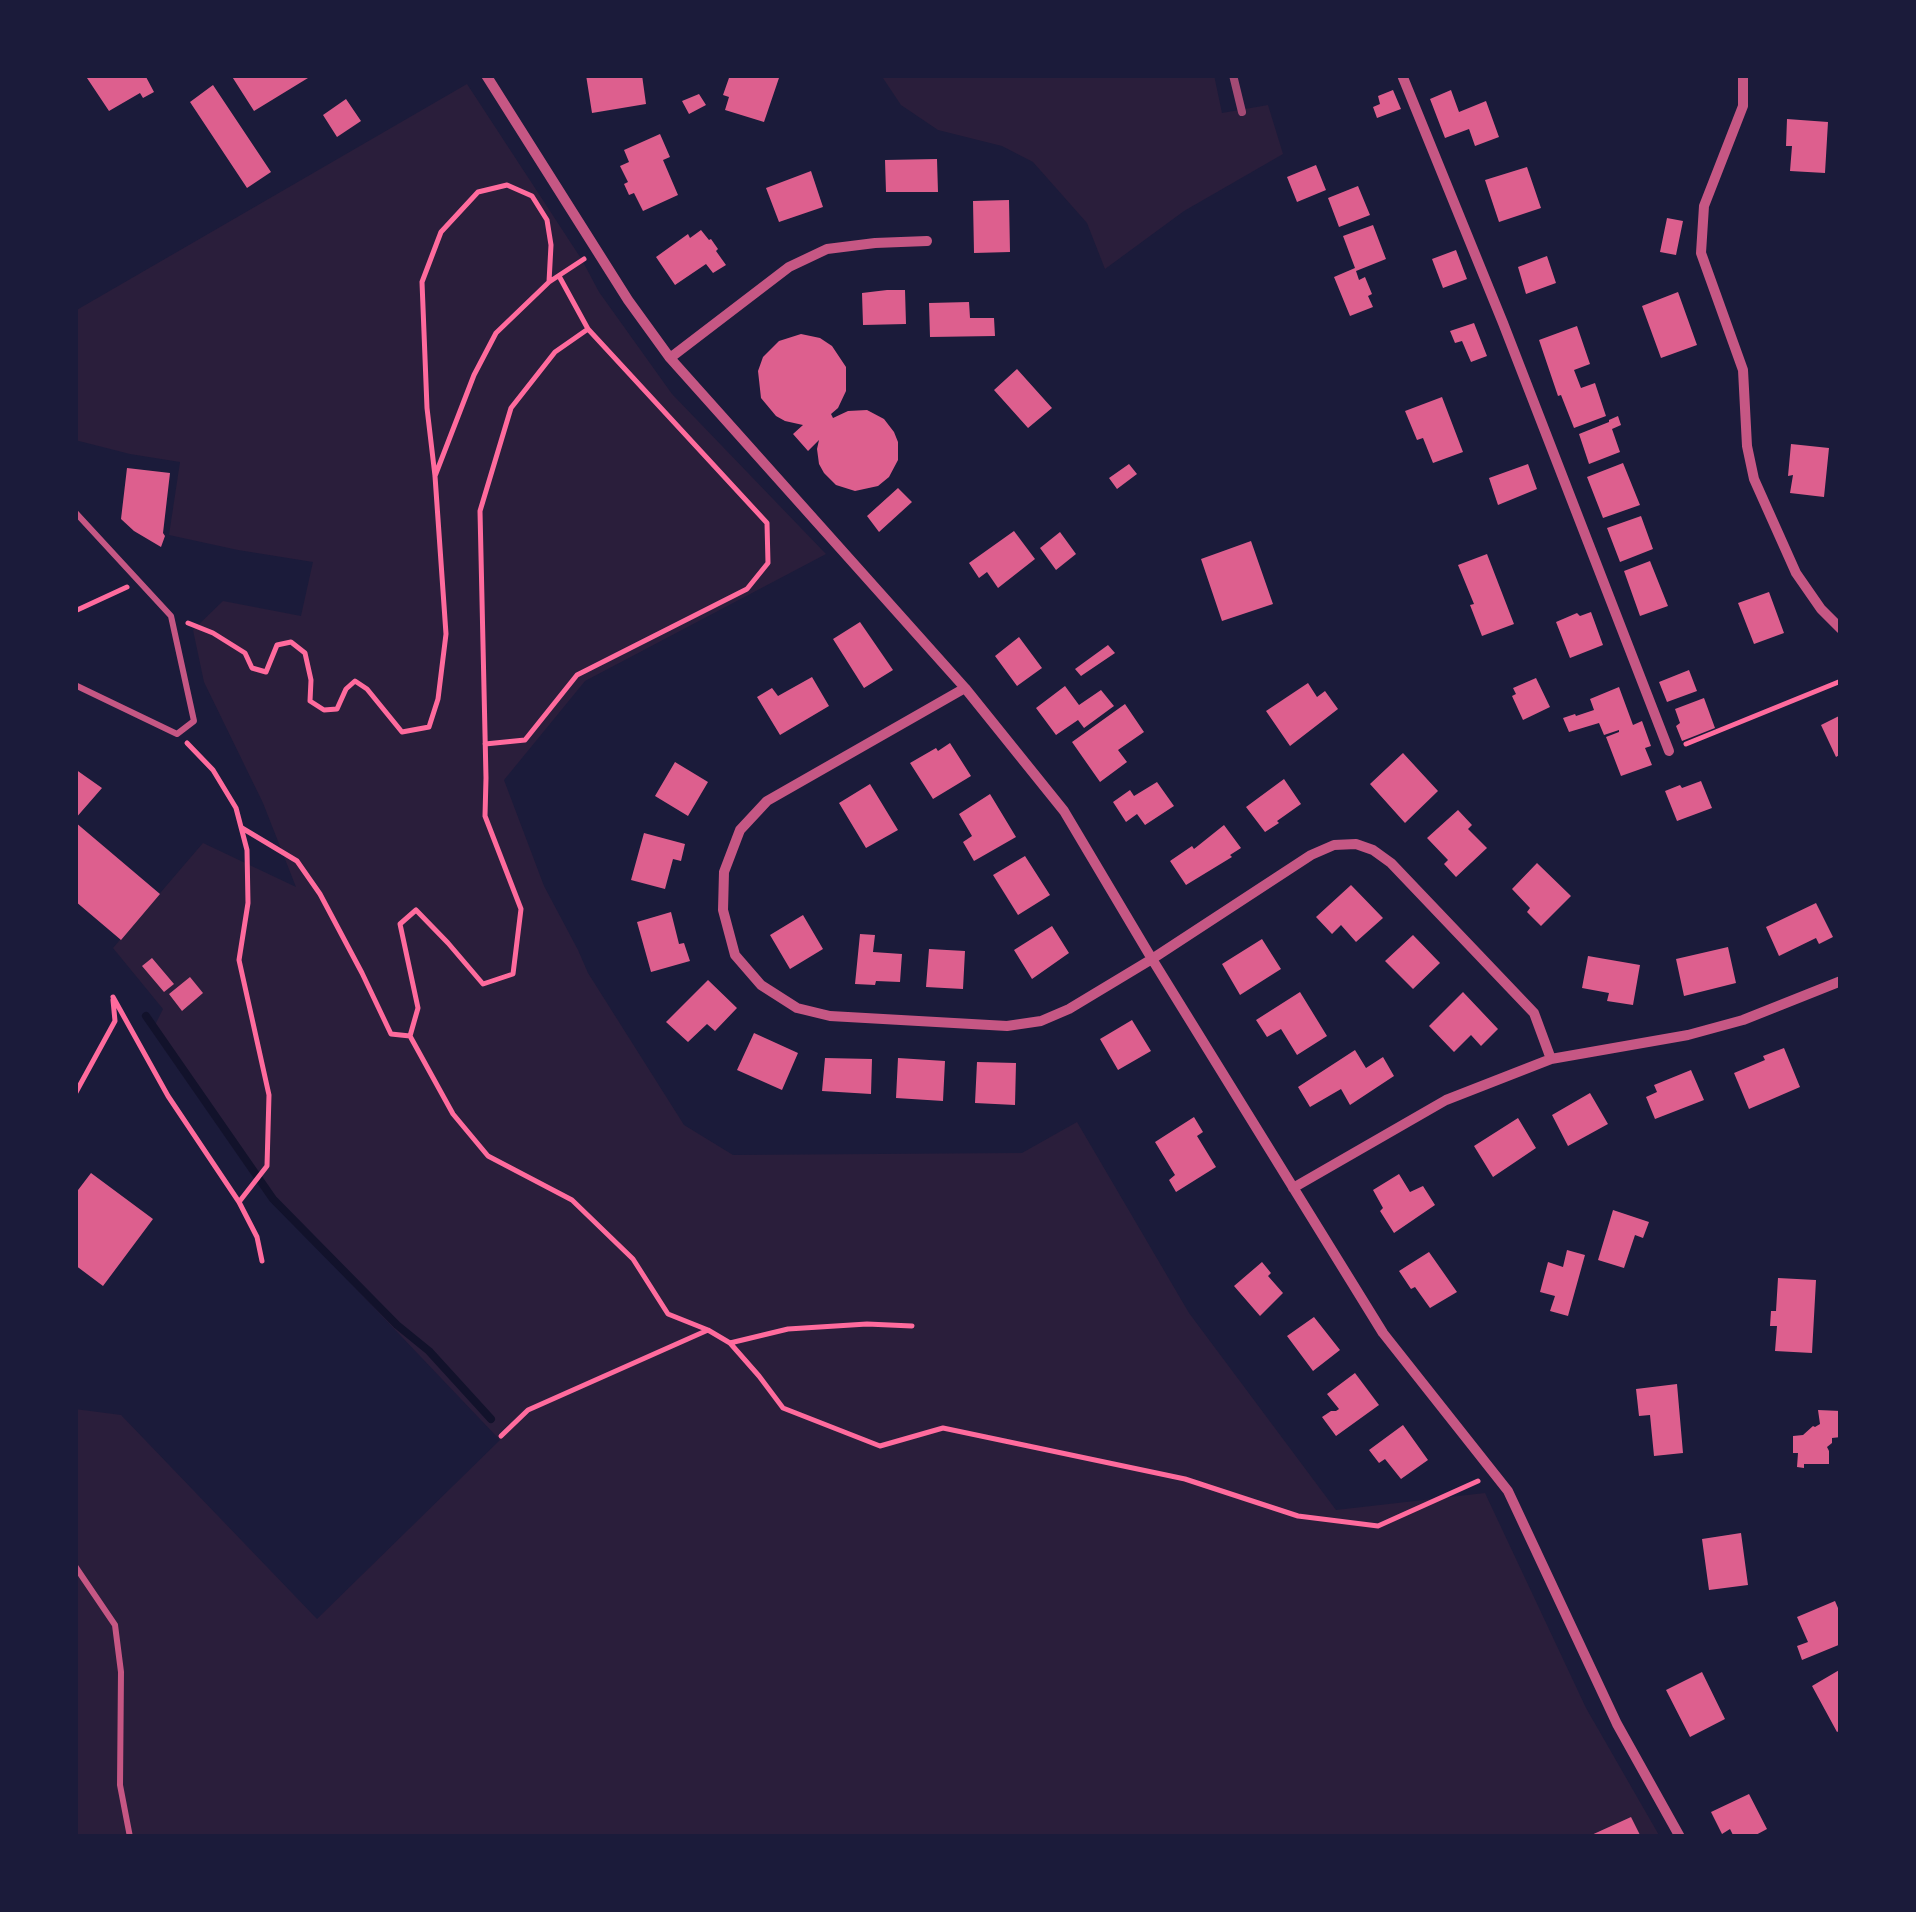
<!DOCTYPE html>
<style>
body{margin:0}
#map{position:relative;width:1916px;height:1912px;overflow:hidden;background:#1b1b3a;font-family:"DM Sans",sans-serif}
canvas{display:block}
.frame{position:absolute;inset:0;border:78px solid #1b1b3a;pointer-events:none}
</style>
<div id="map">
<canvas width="1916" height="1912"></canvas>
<div class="frame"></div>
</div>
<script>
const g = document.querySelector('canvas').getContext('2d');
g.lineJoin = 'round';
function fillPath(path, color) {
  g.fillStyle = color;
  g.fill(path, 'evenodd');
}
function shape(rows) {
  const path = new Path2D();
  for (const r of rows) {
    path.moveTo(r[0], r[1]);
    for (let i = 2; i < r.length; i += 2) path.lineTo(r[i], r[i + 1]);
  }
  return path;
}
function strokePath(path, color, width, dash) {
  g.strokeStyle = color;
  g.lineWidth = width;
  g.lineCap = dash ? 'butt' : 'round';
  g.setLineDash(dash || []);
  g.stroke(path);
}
fillPath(shape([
 [881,75,1214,75,1222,113,1268,105,1283,154,1184,211,1105,269,1087,223,1033,162,1002,146,938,130,901,105],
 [467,84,582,260,599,292,672,394,826,554,585,681,504,780,544,886,578,950,588,973,684,1125,733,1155,1022,1153,1077,1122,1189,1313,1336,1510,1485,1493,1586,1708,1660,1837,75,1837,75,1409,121,1415,317,1619,500,1440,263,1191,152,1031,163,1009,113,948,203,843,296,887,263,803,204,682,193,630,223,601,301,616,313,562,238,550,169,535,180,462,130,454,75,440,75,311]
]), '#2a1e3b');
strokePath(shape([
 [146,1016,273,1199,397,1325,429,1351,491,1419]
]), '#12122b', 8);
fillPath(shape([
 [85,75,145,75,154,92,143,98,140,93,109,111],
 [231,75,306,75,308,78,254,111],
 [586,75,642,75,646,104,592,113],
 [730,75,780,75,764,122,725,110,729,97,723,95],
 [213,85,271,172,247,188,190,102],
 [1393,90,1401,109,1377,118,1373,107,1380,104,1378,96],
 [1451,90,1459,112,1486,101,1499,137,1475,146,1469,129,1445,138,1430,99],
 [699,94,706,105,689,114,682,101],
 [346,99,361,121,337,137,323,115],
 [1787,119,1828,122,1825,173,1790,171,1792,146,1786,146],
 [660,134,670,157,663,160,678,195,643,211,634,193,629,195,624,184,628,182,620,166,629,162,624,150],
 [937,159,938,192,886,192,885,160],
 [1316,165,1326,190,1297,202,1287,177],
 [1527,167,1541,208,1499,222,1485,180],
 [811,171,823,207,779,222,766,188],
 [1358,186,1370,215,1339,227,1328,198],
 [1009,200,1010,252,974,253,973,201],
 [1667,218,1683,221,1676,255,1660,252],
 [1373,225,1386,259,1356,271,1359,280,1365,277,1372,294,1368,296,1373,307,1350,316,1334,277,1355,268,1343,236],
 [701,230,709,240,711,239,718,249,716,251,726,265,713,273,706,264,675,285,656,257,688,234,690,238],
 [1456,250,1467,279,1443,288,1432,259],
 [1547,256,1556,283,1526,294,1518,267],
 [887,290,905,290,906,324,863,325,862,293],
 [1678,292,1697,345,1661,358,1642,306],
 [969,302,970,318,994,318,995,336,930,337,929,303],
 [1474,323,1487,356,1471,362,1462,341,1455,343,1450,331],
 [1577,326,1590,364,1574,370,1581,388,1595,383,1606,416,1574,428,1561,395,1558,396,1539,340],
 [801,334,820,338,832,346,846,367,846,391,838,408,831,414,833,418,848,411,867,410,884,419,894,432,898,442,898,460,889,477,878,486,855,491,836,485,824,473,819,464,817,449,819,440,808,451,793,434,803,425,785,421,776,416,761,398,758,371,763,357,779,341],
 [1017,369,1052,408,1028,428,994,390],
 [1442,397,1463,452,1433,463,1423,438,1417,440,1405,411],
 [1618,416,1621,425,1612,429,1620,452,1589,464,1579,434,1609,422,1609,420],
 [1791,444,1829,448,1824,497,1790,493,1793,475,1788,476],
 [1623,463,1640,505,1603,518,1587,477],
 [1129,464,1137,474,1117,489,1109,478],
 [1528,464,1537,489,1498,505,1489,478],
 [127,468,170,473,163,533,165,536,161,547,134,531,121,519],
 [898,488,912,502,879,532,867,516],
 [1641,516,1653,549,1620,562,1607,528],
 [1014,531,1035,559,998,588,987,572,979,578,969,563],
 [1060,532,1076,554,1056,570,1040,548],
 [1251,541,1273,604,1222,621,1201,559],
 [1487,554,1514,624,1482,636,1470,605,1474,604,1458,565],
 [1650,561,1668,606,1640,616,1624,571],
 [1769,592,1784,633,1754,644,1738,603],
 [1591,612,1603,645,1570,658,1556,622,1577,613,1580,616],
 [860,622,893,670,864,688,833,639],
 [1019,637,1042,668,1017,686,995,656],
 [1108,645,1115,653,1081,676,1075,669],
 [1689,670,1697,691,1667,702,1659,682],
 [812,677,829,706,780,735,757,697,772,688,778,696],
 [1536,678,1550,707,1523,720,1512,696,1516,694,1513,688],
 [1308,683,1317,697,1325,691,1338,709,1290,746,1266,711],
 [1065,686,1079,705,1101,690,1114,706,1084,728,1078,720,1056,735,1036,708],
 [1619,687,1633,725,1642,721,1651,746,1645,748,1652,765,1621,776,1606,737,1619,732,1619,730,1604,735,1599,723,1569,732,1563,718,1575,714,1576,716,1594,710,1590,699],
 [1704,698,1715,728,1682,741,1676,726,1680,723,1675,709],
 [1125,704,1144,732,1118,750,1127,762,1100,782,1072,742],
 [1841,715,1841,754,1836,757,1821,725],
 [950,743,971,776,933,799,910,763,936,748,938,751],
 [1403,753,1438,791,1405,823,1370,784],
 [675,762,708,782,688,816,655,796],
 [75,769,102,788,75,819],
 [1284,779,1301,804,1277,821,1279,823,1265,832,1246,807],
 [1701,781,1712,808,1677,821,1665,791,1680,785,1682,788],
 [1157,782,1174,806,1145,825,1137,814,1126,822,1113,802,1130,790,1134,796],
 [870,784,898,830,866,848,839,803],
 [990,794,1016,837,974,861,963,842,972,836,959,814],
 [1458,810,1472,825,1468,829,1487,848,1456,877,1444,864,1448,860,1427,838],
 [75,822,160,894,121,940,75,901],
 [1224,825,1241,848,1230,855,1232,857,1186,885,1170,861,1192,846,1194,849],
 [644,833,685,844,681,861,673,859,665,889,631,880],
 [1025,856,1050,895,1018,915,993,875],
 [1537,863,1571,896,1541,926,1527,912,1530,908,1512,889],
 [1351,885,1383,918,1356,942,1341,925,1332,934,1316,917],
 [1816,903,1833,937,1819,944,1816,938,1779,956,1766,927],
 [671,912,679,944,684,943,690,961,651,972,637,922],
 [803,915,823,949,790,969,770,935],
 [1052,926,1069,953,1032,979,1014,950],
 [860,934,875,935,873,952,902,954,900,982,876,981,875,985,855,984],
 [1413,935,1440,963,1413,989,1385,961],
 [1262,939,1281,969,1240,995,1222,964],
 [1728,947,1736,983,1684,996,1676,959],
 [929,949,965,951,963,989,926,987],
 [1588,956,1640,965,1633,1005,1607,1001,1609,993,1582,988],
 [152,958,174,984,164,992,142,966],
 [190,977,203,993,182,1011,169,994],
 [708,980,737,1008,715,1031,707,1024,688,1042,666,1022],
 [1300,992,1327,1036,1297,1055,1281,1029,1267,1037,1256,1020],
 [1463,992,1498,1029,1481,1046,1471,1035,1454,1052,1429,1026],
 [1132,1020,1151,1051,1118,1070,1100,1039],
 [754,1033,798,1053,782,1090,737,1070],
 [1784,1048,1800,1087,1749,1109,1734,1073,1765,1060,1763,1056],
 [1355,1050,1366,1068,1383,1057,1394,1076,1350,1105,1341,1089,1310,1107,1298,1087],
 [825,1058,872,1059,871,1094,822,1091],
 [898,1058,945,1061,943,1101,896,1098],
 [977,1062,1016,1063,1015,1105,975,1103],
 [1691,1070,1704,1100,1655,1119,1646,1097,1657,1092,1654,1085],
 [1590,1093,1608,1124,1568,1146,1552,1115],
 [1194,1117,1203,1132,1197,1136,1216,1167,1176,1192,1169,1180,1175,1175,1155,1142],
 [1518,1118,1536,1148,1493,1177,1474,1146],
 [91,1173,153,1219,103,1286,75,1265,75,1194],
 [1399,1174,1410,1192,1423,1186,1435,1205,1394,1233,1380,1211,1383,1208,1373,1190],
 [1613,1210,1649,1222,1643,1238,1635,1235,1624,1268,1598,1260],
 [1567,1250,1585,1255,1568,1316,1550,1311,1555,1296,1540,1292,1548,1262,1563,1267],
 [1429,1252,1457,1292,1430,1308,1415,1287,1411,1289,1399,1271],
 [1262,1262,1271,1273,1268,1276,1283,1293,1260,1316,1234,1286],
 [1778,1278,1816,1280,1812,1353,1775,1351,1777,1326,1770,1326,1771,1311,1776,1311],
 [1314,1317,1340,1350,1313,1371,1287,1336],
 [1355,1373,1379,1405,1336,1436,1322,1417,1331,1411,1336,1411,1339,1409,1327,1394],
 [1677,1384,1683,1453,1654,1456,1650,1415,1639,1416,1636,1389],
 [1818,1410,1841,1411,1841,1437,1832,1438,1832,1443,1827,1447,1829,1451,1829,1464,1804,1464,1804,1468,1797,1467,1798,1453,1793,1453,1793,1436,1803,1435,1813,1426,1815,1427,1820,1424],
 [1403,1425,1428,1460,1401,1479,1385,1459,1379,1463,1369,1450],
 [1741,1533,1748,1585,1709,1590,1702,1539],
 [1835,1601,1841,1615,1841,1623,1838,1624,1841,1630,1841,1644,1802,1660,1797,1646,1808,1642,1797,1617],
 [1841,1669,1841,1730,1837,1732,1812,1686],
 [1702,1672,1725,1719,1690,1737,1666,1690],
 [1749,1794,1767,1829,1752,1837,1734,1837,1730,1829,1722,1834,1711,1812],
 [1631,1817,1641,1837,1587,1837]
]), '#dd5f8e');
strokePath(shape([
 [549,282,584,259],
 [75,611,127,587],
 [188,623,213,633,245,653,252,668,266,672,277,645,291,642,305,653,311,680,310,701,324,710,337,709,346,689,355,681,367,689,402,732,429,727,438,699,446,634,435,476,427,408,422,282,441,232,478,192,507,185,532,196,547,220,551,245,549,282,496,333,474,375,435,476],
 [187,743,213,770,236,808,247,850,248,903,239,960,269,1095,267,1166,239,1202],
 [485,744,525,740,577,675,747,589,768,563,767,523,588,329],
 [1686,744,1841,681],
 [242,828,297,861,320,894,362,973,391,1034,410,1036,418,1008,400,924,416,910,448,943,483,984,513,974,521,909,485,816,486,778,480,511,511,408,555,352,588,329,559,276],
 [113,997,168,1096,239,1202,257,1237,262,1261],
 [410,1036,453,1114,488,1156,572,1200,633,1259,668,1314,708,1330,730,1343,759,1376,783,1408,880,1446,943,1428,1185,1479,1298,1516,1378,1526,1478,1481],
 [75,1094,115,1021,113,1000],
 [730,1343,788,1329,867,1324,912,1326],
 [501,1436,528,1410,708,1330]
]), '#ff6b9d', 5);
strokePath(shape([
 [75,512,171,616,194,721,177,734,75,685],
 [75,1566,115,1625,121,1672,120,1785,130,1837]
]), '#c65784', 6);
strokePath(shape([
 [486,75,628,300,670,358,965,688,1064,811,1152,959,1383,1333,1508,1491,1617,1724,1680,1837],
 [1402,75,1503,323,1669,751],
 [1743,75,1743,106,1704,206,1701,253,1743,370,1747,446,1754,479,1796,573,1821,609,1841,629],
 [670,358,789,267,827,249,875,243,927,241],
 [965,688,767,801,740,830,724,872,723,910,735,955,761,985,797,1008,830,1016,1007,1026,1041,1021,1069,1009,1152,959,1311,855,1334,845,1356,844,1373,850,1391,863,1534,1013,1551,1059],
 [1293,1188,1446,1100,1551,1059,1688,1035,1743,1020,1841,981]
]), '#c65784', 10);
strokePath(shape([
 [1233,75,1242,112]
]), '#a44b75', 8);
</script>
